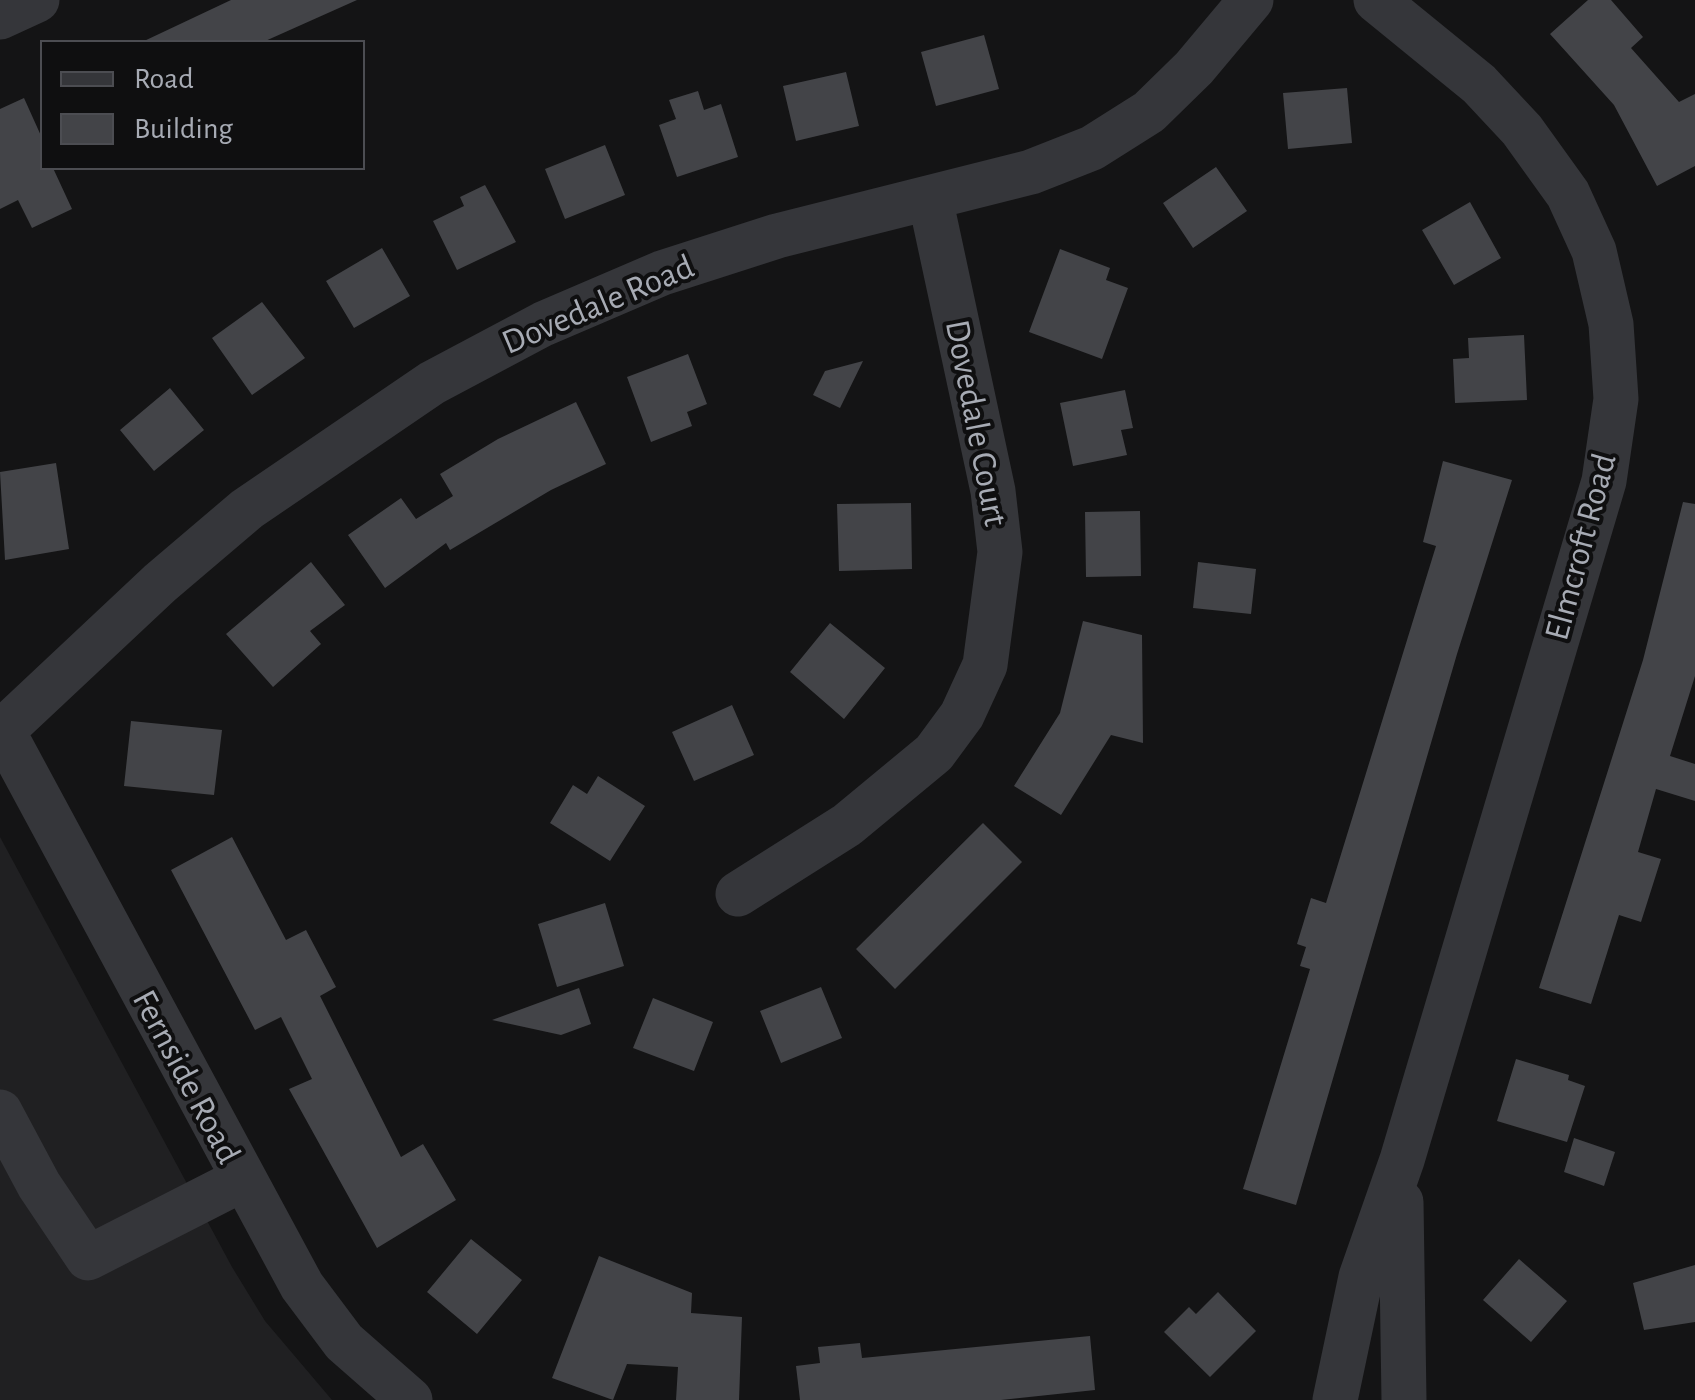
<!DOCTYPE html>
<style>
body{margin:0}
#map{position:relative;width:1695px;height:1400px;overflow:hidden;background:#141415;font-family:"Alegreya Sans",sans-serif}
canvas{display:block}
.legend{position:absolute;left:40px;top:40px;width:325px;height:130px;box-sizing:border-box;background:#0f0f10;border:2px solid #4c4d52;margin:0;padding:12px 18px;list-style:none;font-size:30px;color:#a7abb4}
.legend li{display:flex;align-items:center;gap:20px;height:50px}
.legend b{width:50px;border:2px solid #4c4d52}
</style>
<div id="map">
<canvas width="1695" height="1400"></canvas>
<ul class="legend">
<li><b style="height:12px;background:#35363a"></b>Road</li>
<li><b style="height:28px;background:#434448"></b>Building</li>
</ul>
</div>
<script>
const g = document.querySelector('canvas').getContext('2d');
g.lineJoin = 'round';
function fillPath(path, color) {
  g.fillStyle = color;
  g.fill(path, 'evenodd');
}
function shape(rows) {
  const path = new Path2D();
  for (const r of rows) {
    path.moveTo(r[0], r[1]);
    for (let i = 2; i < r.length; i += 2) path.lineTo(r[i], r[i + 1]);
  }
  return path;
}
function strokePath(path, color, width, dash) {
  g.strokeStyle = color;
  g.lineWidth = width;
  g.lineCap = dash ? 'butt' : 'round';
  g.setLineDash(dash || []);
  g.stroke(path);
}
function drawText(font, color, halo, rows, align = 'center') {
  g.font = font + ' "Alegreya Sans",sans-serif';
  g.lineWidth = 8;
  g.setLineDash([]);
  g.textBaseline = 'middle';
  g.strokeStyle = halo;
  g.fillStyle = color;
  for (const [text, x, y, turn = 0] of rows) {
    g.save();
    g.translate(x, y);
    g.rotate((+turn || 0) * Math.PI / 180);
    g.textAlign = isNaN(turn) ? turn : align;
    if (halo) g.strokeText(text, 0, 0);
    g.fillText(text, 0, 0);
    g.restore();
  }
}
fillPath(shape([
 [0,837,232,1267,265,1321,332,1400,0,1400]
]), '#202022');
fillPath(shape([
 [231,0,357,0,263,42,142,42],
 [1588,0,1611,0,1643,37,1631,48,1679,102,1695,94,1695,166,1657,186,1614,105,1550,34],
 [984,35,999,89,936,106,921,52],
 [846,72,859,126,796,141,783,86],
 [1347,88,1352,143,1288,149,1283,93],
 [698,91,704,110,721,104,738,157,677,177,659,125,676,119,669,100],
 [24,98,42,138,42,168,53,168,72,209,32,228,18,200,0,209,0,109],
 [605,145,625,195,565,219,545,169],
 [1216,167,1247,211,1193,248,1163,203],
 [485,185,516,242,457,270,433,221,464,206,460,197],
 [1470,202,1501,258,1454,285,1422,230],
 [382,248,410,296,354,328,326,281],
 [1060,249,1110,268,1106,280,1128,288,1102,359,1029,332],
 [262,302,305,358,252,395,212,338],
 [1524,335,1527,400,1455,403,1453,359,1469,358,1468,338],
 [688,354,707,404,687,412,692,426,651,442,627,377],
 [863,361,840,408,813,395,825,371],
 [170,388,204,430,154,471,120,430],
 [1125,390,1133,428,1121,430,1127,455,1073,466,1060,403],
 [576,402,606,464,551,490,450,550,446,543,385,588,348,535,401,498,416,519,453,496,440,474,498,439],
 [1443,461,1512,480,1457,654,1296,1205,1243,1189,1310,969,1300,966,1306,947,1297,944,1311,898,1326,903,1436,546,1423,542],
 [56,463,69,549,5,560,0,472],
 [1683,502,1695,504,1695,676,1670,756,1695,764,1695,801,1656,789,1638,852,1661,859,1641,922,1619,915,1591,1004,1539,988,1643,660],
 [911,503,912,569,839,571,837,504],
 [1140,511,1141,576,1086,577,1085,512],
 [311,562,345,605,310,631,321,644,273,687,226,634],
 [1198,562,1256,569,1251,614,1193,608],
 [1083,621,1142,635,1143,743,1111,735,1061,815,1014,786,1060,713],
 [830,623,885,668,844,719,790,672],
 [732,705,754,755,694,781,672,732],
 [131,721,222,730,214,795,124,786],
 [598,776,645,806,610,861,550,823,573,785,587,794],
 [983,823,1022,862,895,989,856,949],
 [232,837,286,940,306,930,336,987,320,996,401,1157,423,1144,456,1200,377,1248,289,1089,312,1079,281,1017,255,1030,171,870],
 [605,903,624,966,557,987,538,924],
 [821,987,842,1038,781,1063,760,1011],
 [579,988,591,1024,561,1035,492,1020],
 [653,998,713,1022,694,1071,633,1048],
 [1516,1059,1569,1075,1568,1080,1585,1086,1567,1142,1497,1121],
 [1574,1138,1615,1152,1604,1186,1564,1172],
 [471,1239,522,1280,477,1334,427,1292],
 [599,1256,692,1293,691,1313,742,1317,739,1400,676,1400,678,1367,627,1364,613,1400,552,1378],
 [1519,1259,1567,1301,1531,1342,1483,1300],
 [1695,1265,1695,1322,1644,1330,1633,1283],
 [1218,1292,1256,1331,1210,1377,1164,1332,1189,1307,1196,1314],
 [1090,1336,1095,1390,1001,1400,800,1400,796,1366,820,1363,818,1347,860,1343,862,1358]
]), '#434448');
strokePath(shape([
 [0,17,37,0],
 [0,726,302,1286,344,1342,410,1400],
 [0,733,160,583,247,509,432,383,543,324,662,273,777,236,1031,172,1092,148,1149,112,1194,68,1251,0],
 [738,894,847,825,934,753,962,715,985,665,1000,552,993,491,930,198],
 [0,1112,39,1185,88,1258,241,1180],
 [1401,1202,1404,1400],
 [1335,1400,1361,1277,1402,1160,1604,481,1616,399,1611,324,1594,251,1568,194,1522,130,1479,84,1376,0]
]), '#35363a', 45);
drawText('35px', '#a7abb4', '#0f0f10', [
 ["Dovedale Road",598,305,-23],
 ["Dovedale Court",976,423,79],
 ["Elmcroft Road",1581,547,-75],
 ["Fernside Road",186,1077,62]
]);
</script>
